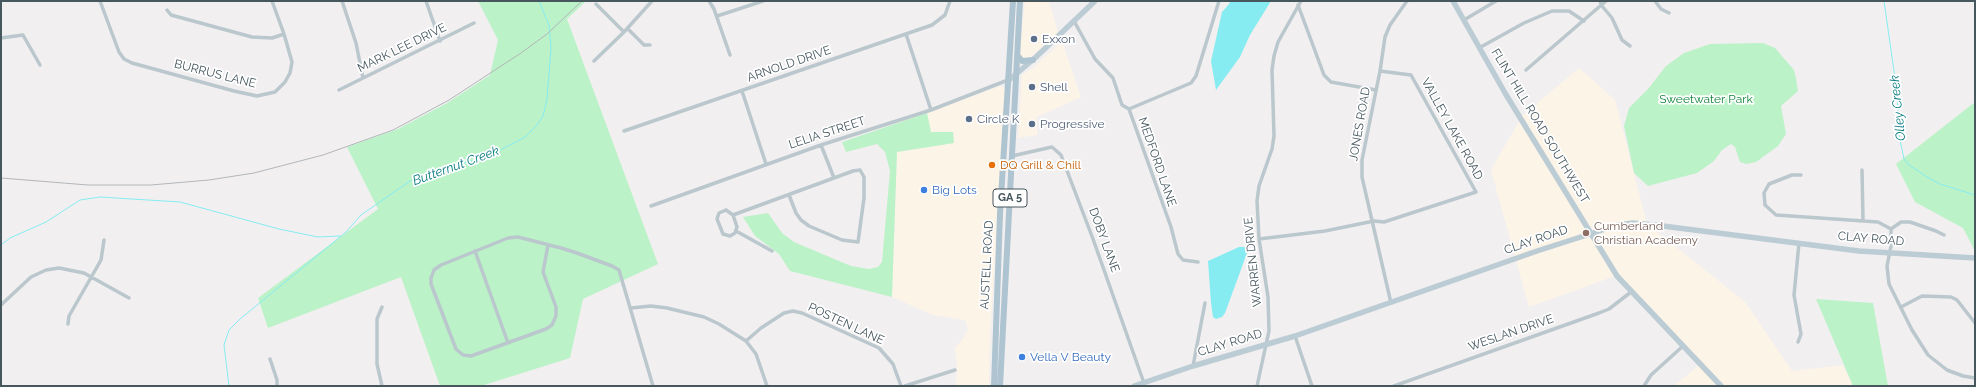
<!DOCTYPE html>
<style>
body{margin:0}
#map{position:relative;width:1976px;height:387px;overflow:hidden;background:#f2eff0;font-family:Raleway,sans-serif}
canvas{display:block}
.frame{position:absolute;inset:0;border:2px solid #46575e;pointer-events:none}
</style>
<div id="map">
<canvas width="1976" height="387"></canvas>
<div class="frame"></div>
</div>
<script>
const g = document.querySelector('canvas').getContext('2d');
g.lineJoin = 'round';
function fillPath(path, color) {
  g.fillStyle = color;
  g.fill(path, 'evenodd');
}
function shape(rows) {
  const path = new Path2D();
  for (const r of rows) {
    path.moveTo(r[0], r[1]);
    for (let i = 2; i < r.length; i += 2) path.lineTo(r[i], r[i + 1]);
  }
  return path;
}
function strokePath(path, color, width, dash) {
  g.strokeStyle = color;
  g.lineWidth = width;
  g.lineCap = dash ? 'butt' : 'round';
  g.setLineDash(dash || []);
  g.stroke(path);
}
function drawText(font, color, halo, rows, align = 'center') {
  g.font = font + ' Raleway,sans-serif';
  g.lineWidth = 3.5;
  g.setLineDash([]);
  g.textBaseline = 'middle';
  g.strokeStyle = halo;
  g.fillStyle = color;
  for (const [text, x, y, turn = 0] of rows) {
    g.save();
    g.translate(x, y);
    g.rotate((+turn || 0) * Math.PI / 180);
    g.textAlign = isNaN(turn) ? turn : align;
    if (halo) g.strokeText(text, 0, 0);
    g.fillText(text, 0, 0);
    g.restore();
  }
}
fillPath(shape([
 [1025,1,1049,1,1058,33,1030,58,1025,60,1019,54],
 [1062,41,1081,97,1037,117,1037,135,1018,138,1022,75,1033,68],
 [1579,68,1615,100,1647,224,1745,302,1792,371,1843,365,1853,386,1673,386,1701,364,1615,276,1529,307,1491,170,1522,116],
 [1001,86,1006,90,990,334,989,386,956,386,957,363,955,348,963,339,968,329,965,320,933,315,892,297,897,152,954,143,931,132,927,113]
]), '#fdf4e8');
fillPath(shape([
 [478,1,586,1,567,19,658,264,583,299,570,358,481,386,440,386,401,277,268,328,258,298,378,209,347,147,398,129,447,103,490,75,498,40],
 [1763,43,1775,48,1794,70,1796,78,1798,91,1781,106,1786,134,1778,146,1756,162,1746,164,1740,162,1735,147,1731,144,1722,150,1714,161,1697,173,1648,186,1634,173,1624,126,1629,108,1648,89,1666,66,1684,53,1710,44],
 [1975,102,1975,251,1963,228,1915,202,1896,164],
 [927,113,931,132,953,132,954,143,897,152,892,297,790,271,779,254,755,236,743,217,768,213,782,233,794,242,851,266,869,269,878,267,882,262,890,171,885,152,877,144,846,152,842,142],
 [1816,299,1873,303,1888,386,1853,386]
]), '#bcf2c8');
fillPath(shape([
 [1230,1,1271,1,1250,35,1240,57,1216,90,1211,61,1222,12,1229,4],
 [1239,247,1245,247,1247,249,1247,253,1225,313,1222,317,1216,319,1213,317,1211,303,1208,261]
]), '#86ecf1');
strokePath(shape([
 [1884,1,1897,92,1899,135,1904,159,1909,165,1927,177,1940,184,1975,195],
 [1,245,10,238,46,222,80,200,100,197,180,202,279,229,318,237,340,236],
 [229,386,224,345,229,330,240,319,346,232,361,215,413,179,430,178,456,165,489,156,525,137,537,125,543,116,547,99,551,48,549,25,539,1]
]), '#86ecf1', 1);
strokePath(shape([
 [100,1,119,52,124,59,132,63,234,91,257,96,275,92,285,82,290,73,292,62,284,34,272,38,252,37,171,15,167,10],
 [272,1,284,34],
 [342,1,356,43,363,78],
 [426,1,440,41],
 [709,1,714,9,730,55],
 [1600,1,1602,6,1612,18,1622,40,1630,46],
 [1655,1,1661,9,1669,13],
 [596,4,624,32],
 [1298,5,1324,75,1331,82,1376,90],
 [717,16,763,1],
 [1464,20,1496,1],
 [1074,21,1095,59,1113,78,1122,105,1129,109,1171,227,1178,254,1183,260,1198,262],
 [628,29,644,45,650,45],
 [906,34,931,110],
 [1,38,23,35,40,65],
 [1479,48,1524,23,1552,11,1569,11,1584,21],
 [594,61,624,32,652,1],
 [1526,70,1606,1],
 [339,90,474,23],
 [742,91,766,164],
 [1129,109,1191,83,1196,76,1219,1],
 [624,131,932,25,945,15,950,1],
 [821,145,834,178],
 [1012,156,1052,147,1061,155,1093,239,1144,383],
 [1862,170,1863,220],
 [1801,175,1792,175,1769,184,1764,193,1765,205,1776,215,1878,222,1891,229,1891,246,1887,266,1889,284,1912,330,1928,355,1947,370,1963,376,1975,378],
 [651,206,821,145,931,110,1008,80],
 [726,210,733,215,737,227,735,233,730,236,723,234,717,219,719,213,726,210],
 [733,215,853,171,860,170,864,177,864,198,858,242,842,240,809,226,801,220,796,213,789,195],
 [1891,229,1901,222,1910,222,1936,231,1944,235],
 [736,231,772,251],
 [1259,239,1325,231,1374,221,1384,222,1476,192,1411,75,1380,71],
 [548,245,543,272,556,307,556,316,552,325,546,329,471,356,463,355,456,349,431,284,431,278,434,270,441,265,508,238,518,237,561,248,577,253,612,266,619,270,653,386],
 [475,251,508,343],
 [1391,303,1362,177,1362,160,1380,71,1385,37,1390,25,1407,1],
 [1,305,31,277,46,270,59,268,84,273,129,298],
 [382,307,377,319,377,364,382,386],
 [1901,307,1922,296,1951,297,1957,300,1975,323],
 [631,308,651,306,667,308,704,317,719,324,746,341,756,354,767,386],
 [68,324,69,316,101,260,104,240],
 [1295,336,1312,386],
 [746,341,761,328,784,313,793,311,802,313,879,348,893,364,901,386],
 [1798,342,1801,334,1794,295,1799,243],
 [270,359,277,380,277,386],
 [1193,366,1205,303],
 [905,386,955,370],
 [1257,386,1269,331,1268,297,1259,239,1257,201,1259,186,1272,149,1274,136,1272,70,1274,56,1278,42,1301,1],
 [1394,386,1599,313,1609,309,1631,292],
 [1644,386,1651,375,1683,346]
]), '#bac7cd', 3.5);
strokePath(shape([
 [1453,1,1505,93,1617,276,1721,386],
 [1009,80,1036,57,1095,1],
 [1134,386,1193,366,1295,336,1537,251,1618,225,1633,223,1655,225,1859,251,1975,258]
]), '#bcccd4', 5.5);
strokePath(shape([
 [1018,56,1022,61,1033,60],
 [994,386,1000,214,1013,1],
 [1000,386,1020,1]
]), '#aec4d0', 6);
strokePath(shape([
 [1,178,88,185,151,185,209,180,254,173,323,155,393,130,449,100,521,53,547,34,582,1]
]), '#b1b6ba', 1);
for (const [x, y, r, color] of [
 [1034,39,4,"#5c6f8a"],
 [1032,87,4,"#5c6f8a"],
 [969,119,4,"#5c6f8a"],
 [1032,124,4,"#5c6f8a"],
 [992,165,4,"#e8710a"],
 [924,190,4,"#3f7fe0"],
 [1586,233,4,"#8d6e63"],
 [1022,357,4,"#3f7fe0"]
]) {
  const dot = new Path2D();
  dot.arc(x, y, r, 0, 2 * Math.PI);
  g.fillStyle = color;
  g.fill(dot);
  strokePath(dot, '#fff', 1.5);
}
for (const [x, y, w] of [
 [1010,198,34]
]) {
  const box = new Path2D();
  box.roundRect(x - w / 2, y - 9, w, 18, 3);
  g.fillStyle = '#fff';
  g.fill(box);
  strokePath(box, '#46575e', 1);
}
drawText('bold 11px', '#46575e', null, [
 ["GA 5",1010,198]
]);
drawText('12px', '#4e5e75', '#fff', [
 ["Exxon",1042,39],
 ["Shell",1040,87],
 ["Circle K",977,119],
 ["Progressive",1040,124]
], 'left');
drawText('12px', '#46575e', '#fff', [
 ["MARK LEE DRIVE",402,48,-26],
 ["ARNOLD DRIVE",789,64,-19],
 ["BURRUS LANE",215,74,14],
 ["JONES ROAD",1360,124,-80],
 ["FLINT HILL ROAD SOUTHWEST",1540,126,59],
 ["VALLEY LAKE ROAD",1452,129,61],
 ["LELIA STREET",827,133,-18],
 ["MEDFORD LANE",1157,162,71],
 ["CLAY ROAD",1871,239,5],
 ["DOBY LANE",1104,240,70],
 ["CLAY ROAD",1536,240,-19],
 ["WARREN DRIVE",1253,262,-96],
 ["AUSTELL ROAD",987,265,-87],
 ["POSTEN LANE",846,324,25],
 ["WESLAN DRIVE",1511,333,-19],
 ["CLAY ROAD",1230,343,-17]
]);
drawText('12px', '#128539', '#fff', [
 ["Sweetwater Park",1706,99]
]);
drawText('12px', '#c56008', '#fff', [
 ["DQ Grill & Chill",1000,165]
], 'left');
drawText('12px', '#366cbe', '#fff', [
 ["Big Lots",932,190],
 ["Vella V Beauty",1030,357]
], 'left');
drawText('12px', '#785e54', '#fff', [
 ["Cumberland",1594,226],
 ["Christian Academy",1594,240]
], 'left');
drawText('italic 13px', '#087c82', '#fff', [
 ["Olley Creek",1898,108,-96],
 ["Butternut Creek",456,166,-20]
]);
</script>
